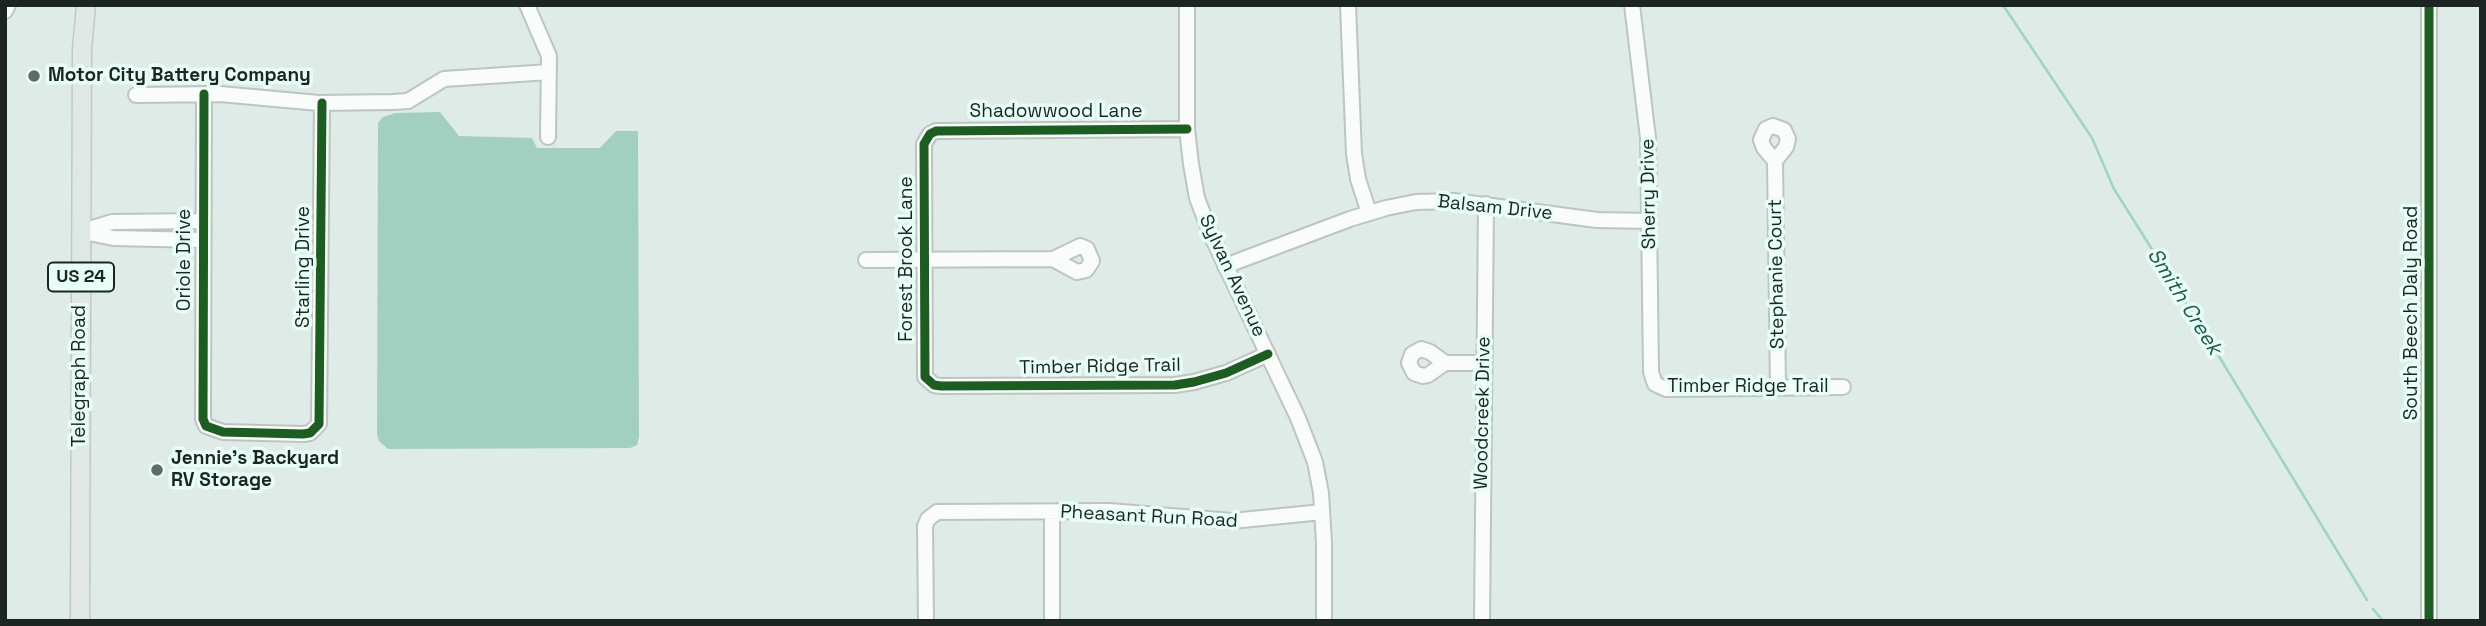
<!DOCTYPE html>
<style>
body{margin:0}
#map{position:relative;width:2486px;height:626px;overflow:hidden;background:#dfebe7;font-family:"Space Grotesk",sans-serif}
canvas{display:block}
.frame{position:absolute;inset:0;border:7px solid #1c2522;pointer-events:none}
</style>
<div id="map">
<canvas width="2486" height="626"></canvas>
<div class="frame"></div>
</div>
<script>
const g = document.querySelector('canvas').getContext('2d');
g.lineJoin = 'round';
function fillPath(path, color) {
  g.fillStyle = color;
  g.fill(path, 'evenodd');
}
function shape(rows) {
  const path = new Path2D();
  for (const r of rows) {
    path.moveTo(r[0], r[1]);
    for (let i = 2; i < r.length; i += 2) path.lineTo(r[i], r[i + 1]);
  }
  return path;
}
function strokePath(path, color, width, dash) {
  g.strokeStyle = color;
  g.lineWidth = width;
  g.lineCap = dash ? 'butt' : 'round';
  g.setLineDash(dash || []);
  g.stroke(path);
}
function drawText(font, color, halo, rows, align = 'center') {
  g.font = font + ' "Space Grotesk",sans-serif';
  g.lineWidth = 7;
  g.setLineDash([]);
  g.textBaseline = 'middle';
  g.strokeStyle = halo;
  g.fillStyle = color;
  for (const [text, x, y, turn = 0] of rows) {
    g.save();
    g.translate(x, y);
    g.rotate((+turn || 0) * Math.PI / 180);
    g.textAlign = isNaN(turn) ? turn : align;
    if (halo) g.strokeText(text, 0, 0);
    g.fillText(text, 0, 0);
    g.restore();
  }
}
fillPath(shape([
 [440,112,459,136,532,138,537,148,600,148,616,131,638,131,639,437,637,445,630,448,388,449,379,441,377,435,378,123,383,117,395,113]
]), '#a1d0c1');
strokePath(shape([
 [2003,5,2092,138,2114,189,2206,335,2367,600],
 [2373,609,2383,621]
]), '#9cd5c3', 2.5);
const minor = shape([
 [527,5,549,56,548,137],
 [1187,5,1187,129,1191,164,1197,198,1212,237,1298,418,1315,462,1321,493,1324,543,1324,621],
 [1348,5,1354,154,1358,179,1369,213],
 [1632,5,1648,138,1651,372,1655,384,1666,389,1843,387],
 [5,11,8,5],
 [204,94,203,419,206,426,223,432,303,434,310,433,319,424,322,103],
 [136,95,220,94,319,103,393,102,408,101,444,79,549,72],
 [1187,129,936,131,930,134,924,144,925,377,934,385,941,386,1175,385,1194,382,1226,373,1268,354],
 [1775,161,1786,147,1788,139,1784,130,1773,126,1766,129,1761,140,1764,148,1775,161,1778,388],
 [83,231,112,222,203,221],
 [84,232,113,238,203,240],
 [866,260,1053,259,1080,246,1087,249,1092,261,1086,270,1077,272,1053,259],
 [1225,266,1350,219,1386,208,1416,202,1454,201,1597,220,1649,221],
 [1445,363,1430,352,1421,349,1412,354,1409,363,1414,373,1423,376,1428,375,1445,363,1484,363],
 [1052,512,1052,621],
 [926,621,925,526,928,519,937,512,1109,511,1232,521,1322,512],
 [1482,621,1486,204],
 [2429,621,2429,5]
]);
const major = shape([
 [80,621,82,49,86,5]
]);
strokePath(minor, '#bbc5c2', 18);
strokePath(major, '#c2c8c6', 21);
strokePath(minor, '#fafcfb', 14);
strokePath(major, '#e0e8e5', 18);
strokePath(shape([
 [204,94,203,419,206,426,223,432,303,434,310,433,319,424,322,103],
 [1187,129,936,131,930,134,924,144,925,377,934,385,941,386,1175,385,1194,382,1226,373,1268,354],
 [2429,621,2429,5]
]), '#1b5e20', 9);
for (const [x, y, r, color] of [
 [34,76,7,"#606a67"],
 [157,470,7,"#606a67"]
]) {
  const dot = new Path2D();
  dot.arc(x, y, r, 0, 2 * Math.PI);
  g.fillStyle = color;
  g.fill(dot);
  strokePath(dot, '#e6fef6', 2.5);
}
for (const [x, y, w] of [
 [81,277,66]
]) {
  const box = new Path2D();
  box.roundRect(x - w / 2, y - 14.5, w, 29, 5);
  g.fillStyle = '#e6fef6';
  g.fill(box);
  strokePath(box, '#1c2522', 2);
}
drawText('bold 18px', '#1c2522', null, [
 ["US 24",81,277]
]);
drawText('bold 19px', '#1c2522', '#e6fef6', [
 ["Motor City Battery Company",48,76],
 ["Jennie's Backyard",171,459],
 ["RV Storage",171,481]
], 'left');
drawText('19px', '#1c2522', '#e6fef6', [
 ["Shadowwood Lane",1056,112],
 ["Sherry Drive",1649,194,-91],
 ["Balsam Drive",1495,208,6],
 ["Forest Brook Lane",907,259,-90],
 ["Oriole Drive",185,260,-90],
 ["Starling Drive",304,267,-90],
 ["Stephanie Court",1777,274,-91],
 ["Sylvan Avenue",1232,276,65],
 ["South Beech Daly Road",2412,313,-90],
 ["Timber Ridge Trail",1100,367,-1],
 ["Telegraph Road",80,376,-90],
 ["Timber Ridge Trail",1748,387],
 ["Woodcreek Drive",1483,413,-89],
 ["Pheasant Run Road",1149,517,3]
]);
drawText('italic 21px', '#1e5b4b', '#e6fef6', [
 ["Smith Creek",2184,302,58]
]);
</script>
